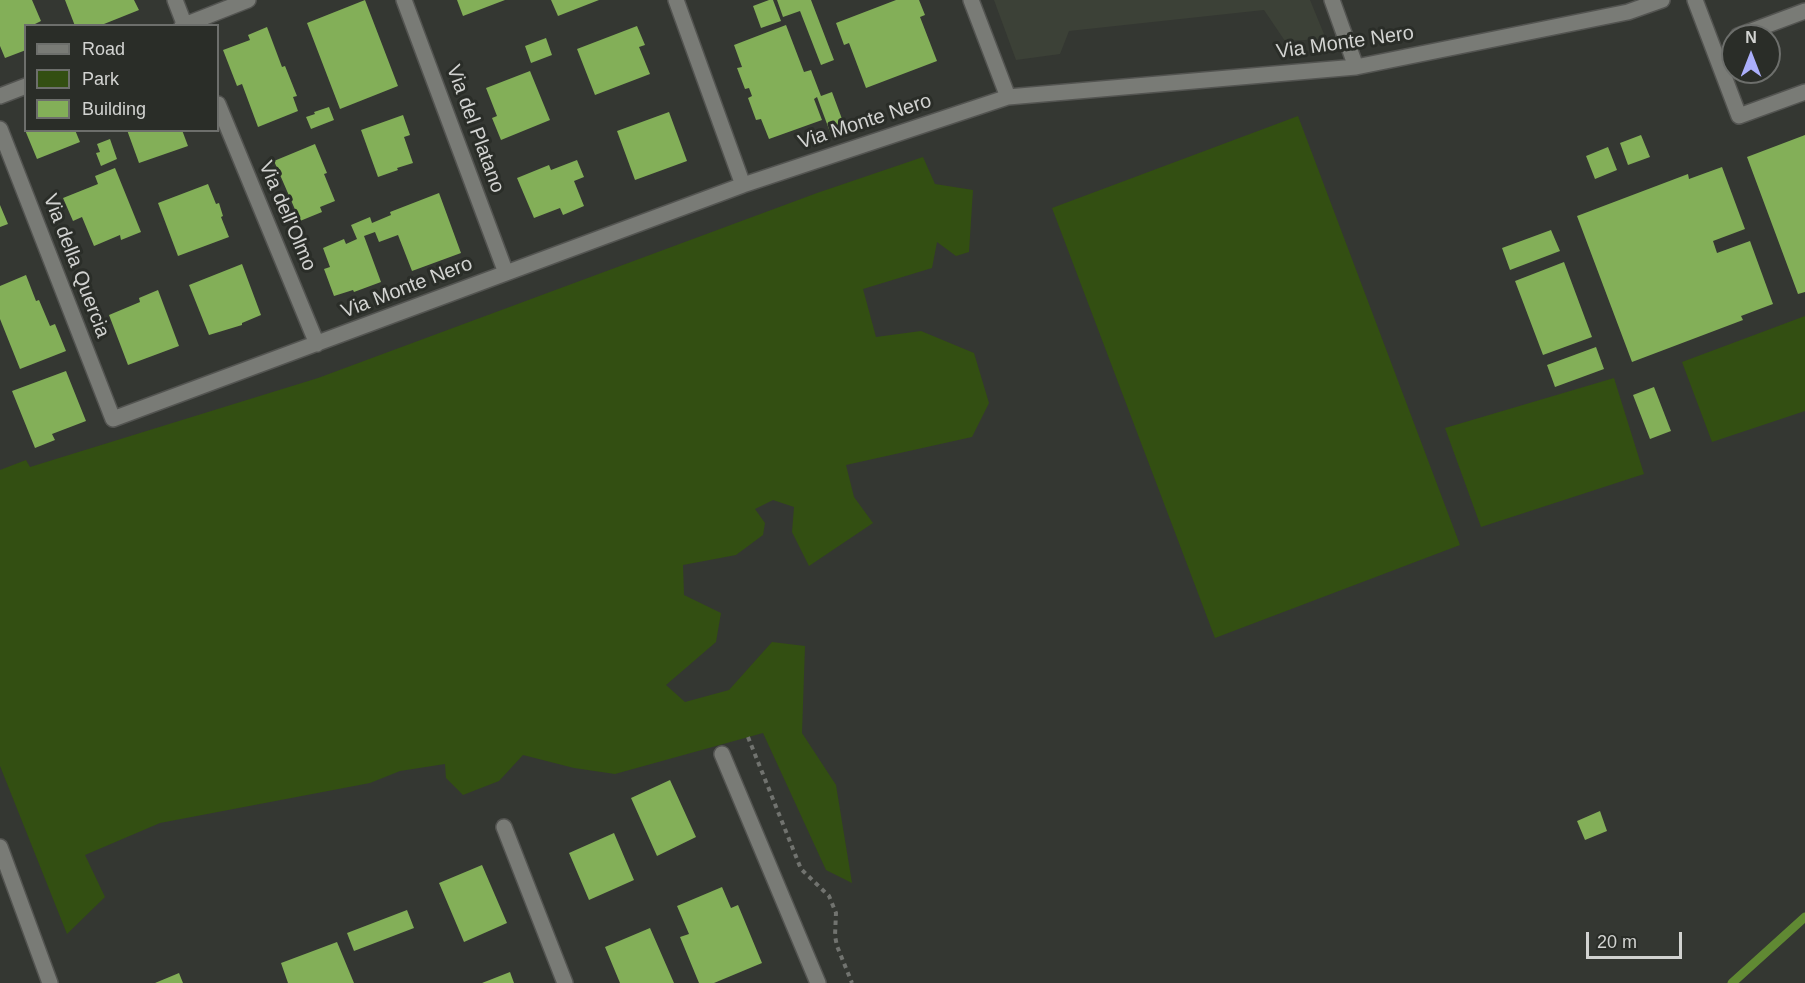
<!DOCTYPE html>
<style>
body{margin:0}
#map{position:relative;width:1805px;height:983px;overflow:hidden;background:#343732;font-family:Helvetica,sans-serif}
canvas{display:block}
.legend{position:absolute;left:24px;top:24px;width:195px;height:108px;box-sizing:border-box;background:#2a2d28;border:2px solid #6d6f6c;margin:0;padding:8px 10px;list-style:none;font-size:18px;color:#d2d3d1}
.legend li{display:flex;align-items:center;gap:12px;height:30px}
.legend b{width:30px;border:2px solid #6d6f6c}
.north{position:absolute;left:1721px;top:24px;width:60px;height:60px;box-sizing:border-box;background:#2a2d28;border:2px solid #6d6f6c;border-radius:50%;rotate:0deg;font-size:16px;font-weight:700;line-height:24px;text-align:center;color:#d2d3d1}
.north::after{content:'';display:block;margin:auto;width:21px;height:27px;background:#abaffb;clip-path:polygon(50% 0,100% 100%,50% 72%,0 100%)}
.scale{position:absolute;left:1586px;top:932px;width:96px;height:27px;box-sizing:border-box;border:3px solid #d2d3d1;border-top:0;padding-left:8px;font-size:18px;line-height:21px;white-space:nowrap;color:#d2d3d1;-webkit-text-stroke:4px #2a2d28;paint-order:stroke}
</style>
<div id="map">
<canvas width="1805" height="983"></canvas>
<ul class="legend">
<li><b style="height:8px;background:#797b76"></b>Road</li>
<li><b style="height:16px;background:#334f12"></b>Park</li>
<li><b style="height:16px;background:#83af58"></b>Building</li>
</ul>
<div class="north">N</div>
<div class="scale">20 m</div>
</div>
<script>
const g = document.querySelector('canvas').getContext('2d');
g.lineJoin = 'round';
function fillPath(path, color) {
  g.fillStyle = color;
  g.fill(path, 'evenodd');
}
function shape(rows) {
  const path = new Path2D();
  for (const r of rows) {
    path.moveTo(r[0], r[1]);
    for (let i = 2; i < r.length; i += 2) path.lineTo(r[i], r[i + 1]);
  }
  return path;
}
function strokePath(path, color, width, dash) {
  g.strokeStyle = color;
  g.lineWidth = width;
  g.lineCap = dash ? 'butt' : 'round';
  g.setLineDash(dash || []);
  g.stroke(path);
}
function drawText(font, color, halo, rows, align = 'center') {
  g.font = font + ' Helvetica,sans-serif';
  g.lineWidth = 6;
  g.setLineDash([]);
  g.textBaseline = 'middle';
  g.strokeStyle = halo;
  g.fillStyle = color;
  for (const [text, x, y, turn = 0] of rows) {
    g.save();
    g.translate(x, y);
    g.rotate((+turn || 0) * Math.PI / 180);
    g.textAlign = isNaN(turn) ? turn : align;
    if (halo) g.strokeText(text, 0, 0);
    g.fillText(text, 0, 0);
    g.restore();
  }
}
fillPath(shape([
 [994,0,1310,0,1326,39,1285,41,1264,10,1069,31,1060,54,1016,60]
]), '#3c4137');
fillPath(shape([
 [1298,116,1460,545,1215,638,1052,208],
 [923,157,935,184,973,190,969,252,956,256,937,242,932,268,863,289,876,337,921,331,974,353,989,403,972,437,846,465,854,497,873,523,809,566,792,532,794,507,773,500,755,509,765,523,763,535,736,555,683,565,684,595,721,613,716,642,666,685,685,702,729,690,772,642,805,646,802,733,836,785,852,883,826,870,763,733,615,774,574,768,523,755,499,781,463,795,446,778,445,764,400,771,370,783,160,823,85,855,105,897,67,934,0,766,0,470,26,460,30,467,318,378,817,193],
 [1805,316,1805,411,1712,442,1682,362],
 [1614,378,1644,474,1481,527,1445,428]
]), '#334f12');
strokePath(shape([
 [1732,983,1805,917]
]), '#608933', 9);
fillPath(shape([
 [0,0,32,0,41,21,31,26,26,26,26,50,5,58,0,46],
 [65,0,134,0,139,10,99,26,75,26],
 [365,0,398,86,340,109,307,23],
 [457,0,505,0,463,16],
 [551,0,599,0,558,16],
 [769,0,773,0,781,21,761,28,753,6],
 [777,0,811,0,834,60,821,65,800,11,783,17],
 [896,0,919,0,925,15,920,17,937,61,866,88,849,43,844,45,836,23],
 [786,25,804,72,811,70,821,96,832,92,845,127,830,132,817,97,814,99,822,120,769,139,761,119,756,120,748,98,752,96,749,88,745,89,737,68,742,67,734,45],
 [637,26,645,45,639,47,650,74,595,95,577,49],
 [267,27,282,67,285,66,297,96,293,97,298,111,258,127,242,84,237,86,223,50,250,40,248,35],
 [546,38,552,55,531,63,525,46],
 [530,71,550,120,501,140,492,118,497,116,486,88],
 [329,107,334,120,311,129,306,117,315,114,314,112],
 [669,112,687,161,635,180,617,131],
 [403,115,410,135,404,137,413,163,397,168,398,170,378,177,361,130],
 [25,130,75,130,80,142,37,159],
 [127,130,182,130,188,146,139,163],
 [1641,135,1650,157,1628,165,1620,143],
 [1805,135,1805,292,1798,294,1747,157],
 [110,139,117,159,101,166,96,153,100,152,97,144],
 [315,144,327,173,324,174,335,201,320,207,322,212,300,221,274,161],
 [1608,147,1617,170,1595,179,1586,156],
 [577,160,584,177,574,181,584,206,563,215,560,208,534,218,517,178,549,165,551,170],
 [1722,167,1745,229,1713,241,1717,253,1750,241,1773,304,1741,316,1743,320,1632,362,1577,216,1688,174,1689,179],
 [115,168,141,232,121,240,120,235,94,246,82,217,73,221,63,198,98,184,95,176],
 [208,184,216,204,219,203,223,216,221,217,229,237,178,256,158,203],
 [439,193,461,253,412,271,398,235,379,242,375,232,364,236,381,282,354,292,353,290,334,296,324,269,330,267,323,248,344,239,346,244,357,239,351,225,370,217,372,223,391,215,390,212],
 [0,205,8,224,0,227],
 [1551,230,1560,251,1510,270,1502,248],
 [1564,262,1592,337,1543,355,1515,281],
 [242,264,261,315,242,323,242,325,209,335,189,285],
 [26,275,36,301,39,300,50,326,55,324,66,351,20,369,0,319,0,286],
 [158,290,179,346,128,365,109,315,140,302,139,298],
 [1596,347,1604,369,1555,387,1547,365],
 [66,371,86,421,52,434,55,440,35,448,12,391],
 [1654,387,1671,431,1650,439,1633,395],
 [670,780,696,837,657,856,631,798],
 [1600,811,1607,831,1585,840,1577,821],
 [614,833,634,880,589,900,569,853],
 [482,865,507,923,464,942,439,883],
 [722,887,731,908,738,905,762,963,714,983,699,983,680,937,689,934,677,906],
 [407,910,414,928,354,951,347,933],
 [650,928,674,983,620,983,605,947],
 [337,942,354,983,288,983,281,963],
 [510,972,514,983,482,983],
 [179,973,183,983,155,983]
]), '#83af58');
const minor = shape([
 [175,0,185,26],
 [404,0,506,273],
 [676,0,743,185],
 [971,0,1008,97],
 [1332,0,1356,67],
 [1695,0,1739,116,1805,92],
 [182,26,248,0],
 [1738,36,1805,11],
 [0,96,26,86],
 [218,104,317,344],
 [0,129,113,419,743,185,1008,97,1356,67,1628,12,1662,0],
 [722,754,818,983],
 [504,827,565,983],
 [0,847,50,983]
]);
strokePath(minor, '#535451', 18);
strokePath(shape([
 [748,737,801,869,829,896,836,913,835,936,837,946,852,983]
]), '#71736f', 4, [4.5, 4.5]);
strokePath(minor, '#797b76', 15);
drawText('20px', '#d2d3d1', '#2a2d28', [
 ["Via Monte Nero",1345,43,-8],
 ["Via Monte Nero",865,122,-18],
 ["Via del Platano",475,129,70],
 ["Via dell'Olmo",287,216,67],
 ["Via della Quercia",76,266,69],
 ["Via Monte Nero",407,288,-21]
]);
</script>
